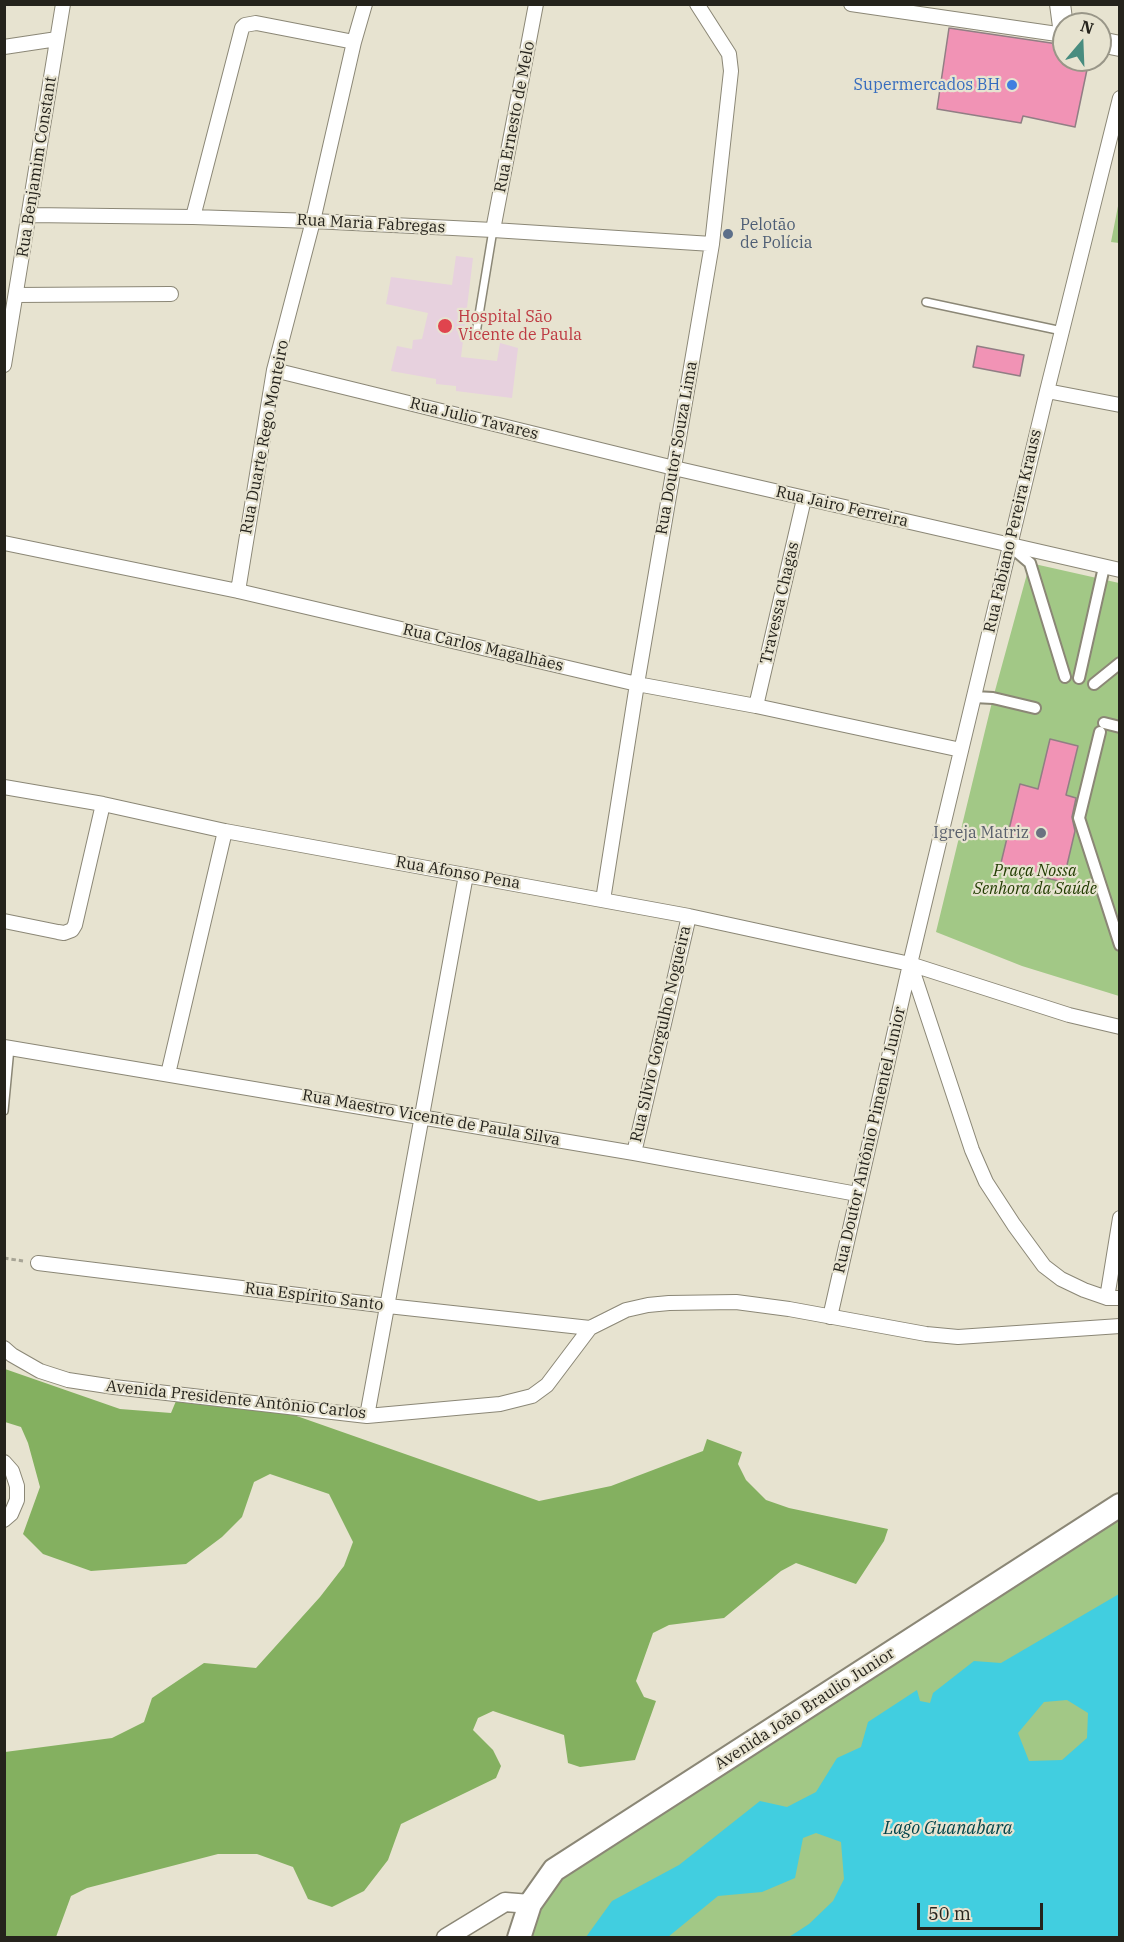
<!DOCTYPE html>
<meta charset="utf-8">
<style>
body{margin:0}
#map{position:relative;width:1124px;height:1942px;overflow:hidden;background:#e7e3d0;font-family:"IBM Plex Serif",serif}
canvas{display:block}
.frame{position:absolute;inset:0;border:6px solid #25231c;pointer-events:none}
.north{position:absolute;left:1052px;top:12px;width:60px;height:60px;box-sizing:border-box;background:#e7e3d0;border:2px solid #999688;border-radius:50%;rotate:19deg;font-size:16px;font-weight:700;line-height:24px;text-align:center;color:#25231c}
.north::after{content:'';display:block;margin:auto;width:21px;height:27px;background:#488c7f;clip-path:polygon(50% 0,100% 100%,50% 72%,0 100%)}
.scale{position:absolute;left:917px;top:1903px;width:126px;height:27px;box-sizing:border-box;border:3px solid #25231c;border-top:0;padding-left:8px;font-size:18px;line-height:21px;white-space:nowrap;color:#25231c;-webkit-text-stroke:4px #e7e3d0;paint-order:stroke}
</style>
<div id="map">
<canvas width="1124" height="1942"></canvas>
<div class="frame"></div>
<div class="north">N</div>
<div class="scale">50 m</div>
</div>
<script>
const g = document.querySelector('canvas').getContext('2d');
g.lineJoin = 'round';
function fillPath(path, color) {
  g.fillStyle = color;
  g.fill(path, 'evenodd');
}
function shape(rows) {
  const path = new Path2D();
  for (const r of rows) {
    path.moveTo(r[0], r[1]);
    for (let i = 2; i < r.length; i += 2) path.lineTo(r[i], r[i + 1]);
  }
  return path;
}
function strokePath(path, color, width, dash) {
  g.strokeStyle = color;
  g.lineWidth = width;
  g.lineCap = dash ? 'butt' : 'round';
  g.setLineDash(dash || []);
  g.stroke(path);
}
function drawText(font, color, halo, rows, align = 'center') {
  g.font = font + ' "IBM Plex Serif",serif';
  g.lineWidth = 4.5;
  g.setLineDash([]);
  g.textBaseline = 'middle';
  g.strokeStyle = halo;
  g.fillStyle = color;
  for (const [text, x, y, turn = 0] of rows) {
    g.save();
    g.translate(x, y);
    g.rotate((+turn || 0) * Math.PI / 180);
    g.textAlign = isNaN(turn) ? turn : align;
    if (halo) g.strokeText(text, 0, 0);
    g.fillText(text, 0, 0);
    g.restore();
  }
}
fillPath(shape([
 [456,256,473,258,461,357,497,361,500,343,518,348,512,398,456,391,456,386,436,384,436,379,391,371,397,346,412,349,413,340,422,339,428,313,386,304,391,277,452,285]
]), '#e7d1de');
fillPath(shape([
 [1119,201,1119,243,1111,242],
 [1030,563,1119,583,1119,996,1022,966,936,932,993,698],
 [1119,1505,1119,1937,519,1938,554,1870]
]), '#a2c886');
fillPath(shape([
 [5,1369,120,1409,171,1413,176,1401,204,1398,291,1414,539,1501,611,1486,703,1451,707,1439,742,1452,738,1464,746,1480,766,1500,789,1508,888,1529,884,1541,856,1584,796,1563,781,1571,724,1618,669,1625,653,1633,636,1681,644,1697,656,1701,635,1760,580,1767,568,1763,564,1735,493,1711,478,1718,473,1730,493,1750,501,1766,496,1778,401,1824,388,1860,364,1891,332,1907,308,1899,293,1867,257,1854,218,1854,87,1888,71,1896,56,1937,5,1937,5,1752,112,1738,144,1722,152,1698,204,1663,256,1668,320,1597,344,1566,353,1542,329,1494,270,1474,254,1482,242,1517,222,1537,186,1564,91,1571,43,1554,23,1534,40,1487,28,1443,21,1427,5,1422]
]), '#84b060');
fillPath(shape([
 [1119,1594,1119,1937,789,1937,809,1924,833,1901,844,1879,841,1842,816,1833,803,1838,795,1878,762,1892,718,1896,668,1937,586,1937,612,1901,679,1865,760,1801,787,1807,816,1792,837,1758,861,1747,868,1722,917,1690,920,1701,930,1703,933,1693,974,1661,1001,1663],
 [1067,1700,1088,1713,1087,1738,1062,1760,1029,1761,1018,1733,1044,1702]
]), '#41cee0');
const building = shape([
 [949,28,1058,44,1064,46,1064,60,1089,60,1075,127,1023,116,1021,123,937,109,949,28],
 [977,346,1024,355,1020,376,973,367,977,346],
 [1050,739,1078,746,1066,795,1076,798,1072,817,1075,831,1063,882,1000,867,1020,784,1038,789,1050,739]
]);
fillPath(building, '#f193b5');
strokePath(building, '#917e84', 1.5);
const service = shape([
 [926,302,1062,331],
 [476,333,493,230],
 [4,1111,10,1048]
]);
const pedestrian = shape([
 [1010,546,1030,563,1065,677],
 [1079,678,1104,567],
 [1094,684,1120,663],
 [974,697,993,698,1035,708],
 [1104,723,1120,727],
 [1100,732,1079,818,1120,945]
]);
const minor = shape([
 [851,4,1064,35],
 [4,47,57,39],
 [29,215,193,217,313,221,493,230,712,244],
 [193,217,242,28,245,25,256,23,354,42],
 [493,230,536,4],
 [16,295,171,294],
 [4,365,63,4],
 [274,370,674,468,1120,570],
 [1047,391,1120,405],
 [4,543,238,591,637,684,756,706,961,750],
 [238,591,274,370,313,221,354,42,365,4],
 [756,706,804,499],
 [4,787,103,804,225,831,689,916,910,964,1069,1015,1120,1027],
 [603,900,637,684,712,244,731,71,729,54,697,4],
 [4,921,58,932,64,933,72,930,75,925,103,804],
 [911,966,972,1150,986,1182,1014,1225,1044,1266,1061,1279,1084,1290,1107,1298,1120,1298],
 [4,1047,634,1153,857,1194],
 [168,1074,225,831],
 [634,1153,689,916],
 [38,1263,388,1306,590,1328],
 [1107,1298,1120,1218],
 [830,1317,910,964,1047,391,1120,98],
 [4,1348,12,1355,40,1371,68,1380,114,1387,367,1416,500,1404,532,1396,547,1385,590,1328,626,1310,648,1305,669,1303,736,1302,789,1309,926,1334,958,1337,1120,1326],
 [367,1416,466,875],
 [4,1462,12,1471,17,1486,17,1500,11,1514,4,1520]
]);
const tertiary = shape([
 [446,1938,505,1902,530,1904]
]);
const secondary = shape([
 [1060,4,1064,34],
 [1100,42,1120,46]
]);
const primary = shape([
 [519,1938,530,1904,554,1870,1120,1505]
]);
strokePath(service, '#8b8776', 10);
strokePath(pedestrian, '#8b8776', 14);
strokePath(minor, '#8b8776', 16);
strokePath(tertiary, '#8b8776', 21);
strokePath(secondary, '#8b8776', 22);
strokePath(primary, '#8b8776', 26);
strokePath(shape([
 [4,1258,23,1261]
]), '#a7a495', 3, [4.5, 3]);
strokePath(service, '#fff', 7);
strokePath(pedestrian, '#fff', 10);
strokePath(minor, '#fff', 14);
strokePath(tertiary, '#fff', 18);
strokePath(secondary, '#fff', 20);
strokePath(primary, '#fff', 22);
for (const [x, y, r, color] of [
 [1012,85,6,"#3f7fe0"],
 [728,234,6,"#5c6f8a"],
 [445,326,8,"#e0444e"],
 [1041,833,6,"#6b7280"]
]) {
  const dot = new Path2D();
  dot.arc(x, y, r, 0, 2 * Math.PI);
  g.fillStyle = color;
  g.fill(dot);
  strokePath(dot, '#e7e3d0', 2);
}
drawText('16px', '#366cbe', '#e7e3d0', [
 ["Supermercados BH",1000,85]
], 'right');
drawText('16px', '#25231c', '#e7e3d0', [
 ["Rua Ernesto de Melo",515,117,-79],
 ["Rua Benjamim Constant",37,167,-81],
 ["Rua Maria Fabregas",371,224,3],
 ["Rua Julio Tavares",474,419,14],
 ["Rua Duarte Rego Monteiro",265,437,-79],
 ["Rua Doutor Souza Lima",677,448,-80],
 ["Rua Jairo Ferreira",842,507,13],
 ["Rua Fabiano Pereira Krauss",1013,531,-77],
 ["Travessa Chagas",780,603,-77],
 ["Rua Carlos Magalhães",483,648,13],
 ["Rua Afonso Pena",458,873,10],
 ["Rua Silvio Gorgulho Nogueira",661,1034,-77],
 ["Rua Maestro Vicente de Paula Silva",431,1118,10],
 ["Rua Doutor Antônio Pimentel Junior",870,1140,-77],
 ["Rua Espírito Santo",314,1297,7],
 ["Avenida Presidente Antônio Carlos",236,1400,6],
 ["Avenida João Braulio Junior",805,1709,-33]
]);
drawText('16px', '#4e5e75', '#e7e3d0', [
 ["Pelotão",740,225],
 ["de Polícia",740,243]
], 'left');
drawText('16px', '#be3a42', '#e7e3d0', [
 ["Hospital São",458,317],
 ["Vicente de Paula",458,335]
], 'left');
drawText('16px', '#5b616d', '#e7e3d0', [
 ["Igreja Matriz",1029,833]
], 'right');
drawText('italic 16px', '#223d02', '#e7e3d0', [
 ["Praça Nossa",1035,871],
 ["Senhora da Saúde",1035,889]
]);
drawText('italic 18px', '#01434a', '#e7e3d0', [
 ["Lago Guanabara",948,1829]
]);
</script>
